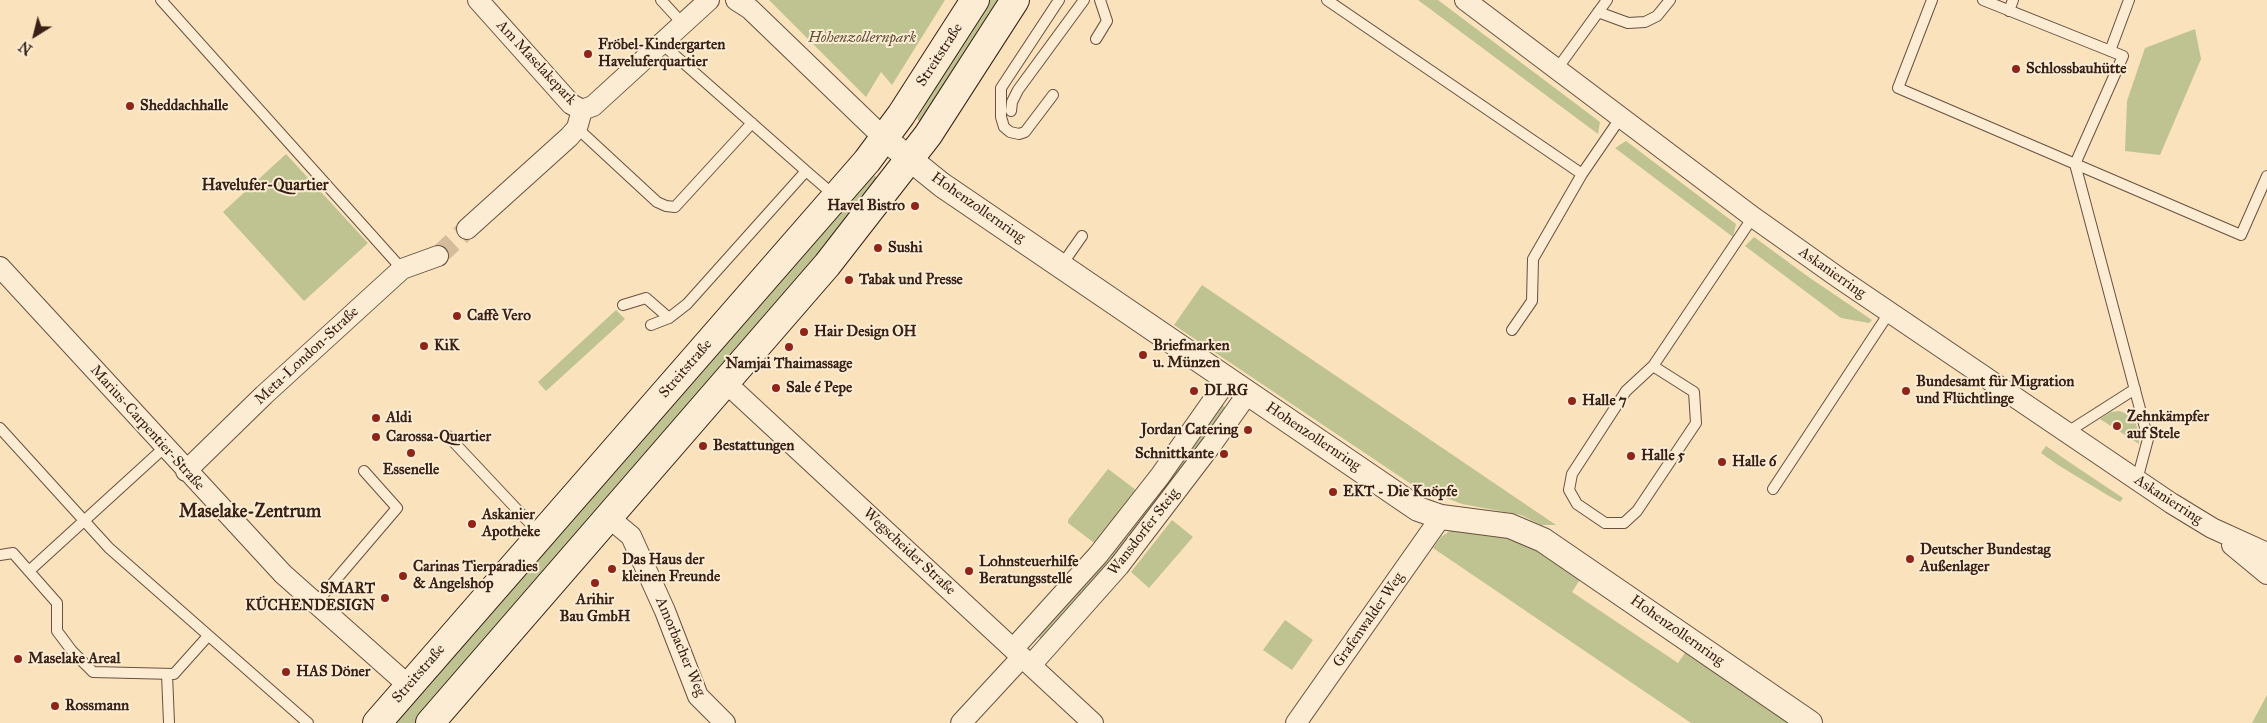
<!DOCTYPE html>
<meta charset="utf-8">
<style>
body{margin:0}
#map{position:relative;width:2267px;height:723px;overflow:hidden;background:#f9e2bc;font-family:"IM FELL Great Primer",serif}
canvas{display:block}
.north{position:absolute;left:10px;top:10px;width:50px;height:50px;-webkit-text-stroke:4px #fbecd3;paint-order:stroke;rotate:216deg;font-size:14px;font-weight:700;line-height:20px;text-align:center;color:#392016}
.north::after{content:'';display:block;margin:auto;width:18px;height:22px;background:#392016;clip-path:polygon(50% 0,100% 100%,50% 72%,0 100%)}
</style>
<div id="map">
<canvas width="2267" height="723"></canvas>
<div class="north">N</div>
</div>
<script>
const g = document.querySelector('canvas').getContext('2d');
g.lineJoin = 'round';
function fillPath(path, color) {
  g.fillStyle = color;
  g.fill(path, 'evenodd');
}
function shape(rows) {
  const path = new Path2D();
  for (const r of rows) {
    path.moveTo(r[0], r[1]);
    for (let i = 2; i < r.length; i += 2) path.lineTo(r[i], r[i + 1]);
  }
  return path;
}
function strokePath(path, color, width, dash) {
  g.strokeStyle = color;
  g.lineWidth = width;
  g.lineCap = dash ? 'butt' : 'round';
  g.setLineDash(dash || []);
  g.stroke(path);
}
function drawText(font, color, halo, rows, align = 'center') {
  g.font = font + ' "IM FELL Great Primer",serif';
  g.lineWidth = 4;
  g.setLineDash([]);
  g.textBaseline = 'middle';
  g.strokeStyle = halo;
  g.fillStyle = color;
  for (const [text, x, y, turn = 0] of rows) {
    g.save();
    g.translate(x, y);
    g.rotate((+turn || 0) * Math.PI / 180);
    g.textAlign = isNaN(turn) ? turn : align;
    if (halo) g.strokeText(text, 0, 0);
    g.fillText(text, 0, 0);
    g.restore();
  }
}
fillPath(shape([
 [769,0,945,0,892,85,881,72,866,97],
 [984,0,1006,0,927,127,917,119],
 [1418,0,1438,0,1600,122,1598,134],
 [2195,29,2201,59,2160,155,2125,151,2127,101,2145,48],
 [1626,141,1736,224,1733,237,1615,148],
 [286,154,368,243,304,301,223,212],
 [870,172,880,180,690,409,416,723,391,723],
 [1754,237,1810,278,1872,320,1869,323,1841,318,1745,246],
 [1202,285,1556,525,1541,525,1521,515,1462,504,1414,486,1174,325],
 [616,310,625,319,546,391,538,382],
 [1221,404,1227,409,1152,517,1042,640,1035,633],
 [2119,411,2125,413,2135,421,2139,434,2139,444,2100,419,2111,412],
 [2046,446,2075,466,2123,498,2120,502,2109,496,2058,465,2041,453],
 [1108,469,1136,490,1095,542,1093,542,1068,523,1068,520],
 [1172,520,1193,537,1149,588,1131,572],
 [1451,530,1501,534,1539,550,1581,578,1572,592,1678,663,1687,650,1791,723,1691,723,1433,548,1441,537],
 [1285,620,1313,640,1292,670,1263,650],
 [2267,695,2267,723,2252,723]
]), '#bec391');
strokePath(shape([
 [438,256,467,229]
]), '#d3bb9b', 20, [20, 10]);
const service = shape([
 [161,0,402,269],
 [661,0,683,24],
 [1327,0,1582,174,1621,117],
 [1932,0,1898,88,2241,235,2267,176],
 [1983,0,2123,56,2075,164,2148,439,2137,480],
 [2009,11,2013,0],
 [1598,12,1628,23,1645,22,1657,16,1670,0],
 [1096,39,1107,21,1100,0],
 [661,43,806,171],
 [2110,51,2129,0],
 [1557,69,1607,0],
 [1053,95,1025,132,1019,134,1010,132,1004,127,1001,117,1001,88,1059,0],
 [1011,111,1012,102,1018,90,1084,0],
 [577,128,657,202,666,206,675,207,752,123],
 [1061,266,1082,236],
 [623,305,646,298,669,318],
 [651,325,669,318,687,304,806,171,835,196],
 [1512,330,1532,301,1533,259,1582,174],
 [1653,366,1694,392,1696,423,1637,511,1624,523,1605,523,1577,504,1569,490,1572,474,1626,391,1653,366,1753,217],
 [0,428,109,548,308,723],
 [2066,433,2135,389],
 [448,436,540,534],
 [1773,489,1889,313],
 [0,555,13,553,57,603,57,631,72,651,93,672,174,674,208,636],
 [29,571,165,447],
 [316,603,397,508,364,471],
 [167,674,169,723]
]);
const minor = shape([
 [478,0,571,104,582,110,593,106,709,0],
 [736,0,750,9,885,139],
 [1465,0,1753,217,1839,278,2171,503,2212,528,2267,553],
 [467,229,569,137,577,128,582,110],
 [0,267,283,574,409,686],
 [725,382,1093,723],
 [186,471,264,395,402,269,438,256],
 [608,517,631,536,665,611,698,696,725,723],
 [2232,545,2267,574],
 [1013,649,1098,555,1160,476,1228,379],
 [1031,665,1119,566,1212,444,1248,393],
 [961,723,1022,657],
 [1296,723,1441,517]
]);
const tertiary = shape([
 [885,139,942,185,1418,509,1441,517,1510,526,1543,540,1810,723]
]);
const secondary = shape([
 [377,723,867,161,901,115,975,0],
 [430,723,827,265,928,135,1015,0]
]);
strokePath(service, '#695040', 12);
strokePath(minor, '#695040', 22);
strokePath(tertiary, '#695040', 26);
strokePath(secondary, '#392016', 30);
strokePath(service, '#fbecd3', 10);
strokePath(minor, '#fbecd3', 20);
strokePath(tertiary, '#fbecd3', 24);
strokePath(secondary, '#fbecd3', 28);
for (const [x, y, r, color] of [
 [588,54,5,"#8f2418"],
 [2016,69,5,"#8f2418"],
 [130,106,5,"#8f2418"],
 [915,206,5,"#8f2418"],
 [878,248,5,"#8f2418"],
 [849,280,5,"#8f2418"],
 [457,316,5,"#8f2418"],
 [804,332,5,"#8f2418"],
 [424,346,5,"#8f2418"],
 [789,347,5,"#8f2418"],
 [1143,355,5,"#8f2418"],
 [776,388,5,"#8f2418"],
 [1194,391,5,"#8f2418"],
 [1906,391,5,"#8f2418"],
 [1572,401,5,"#8f2418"],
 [376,418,5,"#8f2418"],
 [2117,426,5,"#8f2418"],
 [1248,430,5,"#8f2418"],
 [376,437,5,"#8f2418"],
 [703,446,5,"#8f2418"],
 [411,453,5,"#8f2418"],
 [1224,454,5,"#8f2418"],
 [1631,456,5,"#8f2418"],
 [1722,462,5,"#8f2418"],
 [1333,492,5,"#8f2418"],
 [472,524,5,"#8f2418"],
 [1910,559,5,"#8f2418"],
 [612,569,5,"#8f2418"],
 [969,571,5,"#8f2418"],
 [403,576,5,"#8f2418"],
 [595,583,5,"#8f2418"],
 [385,598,5,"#8f2418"],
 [18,659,5,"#8f2418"],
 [286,672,5,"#8f2418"],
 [55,706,5,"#8f2418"]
]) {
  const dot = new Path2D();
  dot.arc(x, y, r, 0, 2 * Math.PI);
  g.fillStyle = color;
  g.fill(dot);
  strokePath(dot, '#fbecd3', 2);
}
drawText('italic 15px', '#61513b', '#fbecd3', [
 ["Hohenzollernpark",862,38]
]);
drawText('bold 15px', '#392016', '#fbecd3', [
 ["Fröbel-Kindergarten",598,45],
 ["Haveluferquartier",598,62],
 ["Schlossbauhütte",2026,69],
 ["Sheddachhalle",140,106],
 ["Havel Bistro",905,206,"right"],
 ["Sushi",888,248],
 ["Tabak und Presse",859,280],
 ["Caffè Vero",467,316],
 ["Hair Design OH",814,332],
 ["KiK",434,346],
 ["Briefmarken",1153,346],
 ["u. Münzen",1153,363],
 ["Namjai Thaimassage",789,364,"center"],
 ["Bundesamt für Migration",1916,382],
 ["und Flüchtlinge",1916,399],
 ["Sale é Pepe",786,388],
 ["DLRG",1204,391],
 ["Halle 7",1582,401],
 ["Zehnkämpfer",2127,417],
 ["auf Stele",2127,434],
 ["Aldi",386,418],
 ["Jordan Catering",1238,430,"right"],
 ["Carossa-Quartier",386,437],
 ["Bestattungen",713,446],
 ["Schnittkante",1214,454,"right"],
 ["Halle 5",1641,456],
 ["Halle 6",1732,462],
 ["Essenelle",411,470,"center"],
 ["EKT - Die Knöpfe",1343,492],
 ["Askanier",482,515],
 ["Apotheke",482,532],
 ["Deutscher Bundestag",1920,550],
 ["Außenlager",1920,567],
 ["Das Haus der",622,560],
 ["kleinen Freunde",622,577],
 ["Lohnsteuerhilfe",979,562],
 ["Beratungsstelle",979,579],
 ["Carinas Tierparadies",413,567],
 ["& Angelshop",413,584],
 ["SMART",375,589,"right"],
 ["KÜCHENDESIGN",375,606,"right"],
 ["Arihir",595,600,"center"],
 ["Bau GmbH",595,617,"center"],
 ["Maselake Areal",28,659],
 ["HAS Döner",296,672],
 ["Rossmann",65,706]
], 'left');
drawText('15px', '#392016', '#fbecd3', [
 ["Streitstraße",940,55,-57],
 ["Am Maselakepark",536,63,47],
 ["Hohenzollernring",978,208,35],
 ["Askanierring",1832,273,35],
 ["Meta-London-Straße",307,356,-43],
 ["Streitstraße",686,369,-49],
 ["Marius-Carpentier-Straße",147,428,48],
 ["Hohenzollernring",1313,437,34],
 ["Askanierring",2168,500,33],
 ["Wansdorfer Steig",1144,532,-52],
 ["Wegscheider Straße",909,552,43],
 ["Grafenwalder Weg",1369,620,-55],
 ["Hohenzollernring",1677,631,35],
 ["Amorbacher Weg",680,647,67],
 ["Streitstraße",419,674,-49]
]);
drawText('bold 16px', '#392016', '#fbecd3', [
 ["Havelufer-Quartier",265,186]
]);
drawText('bold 18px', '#392016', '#fbecd3', [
 ["Maselake-Zentrum",250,513]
]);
</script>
